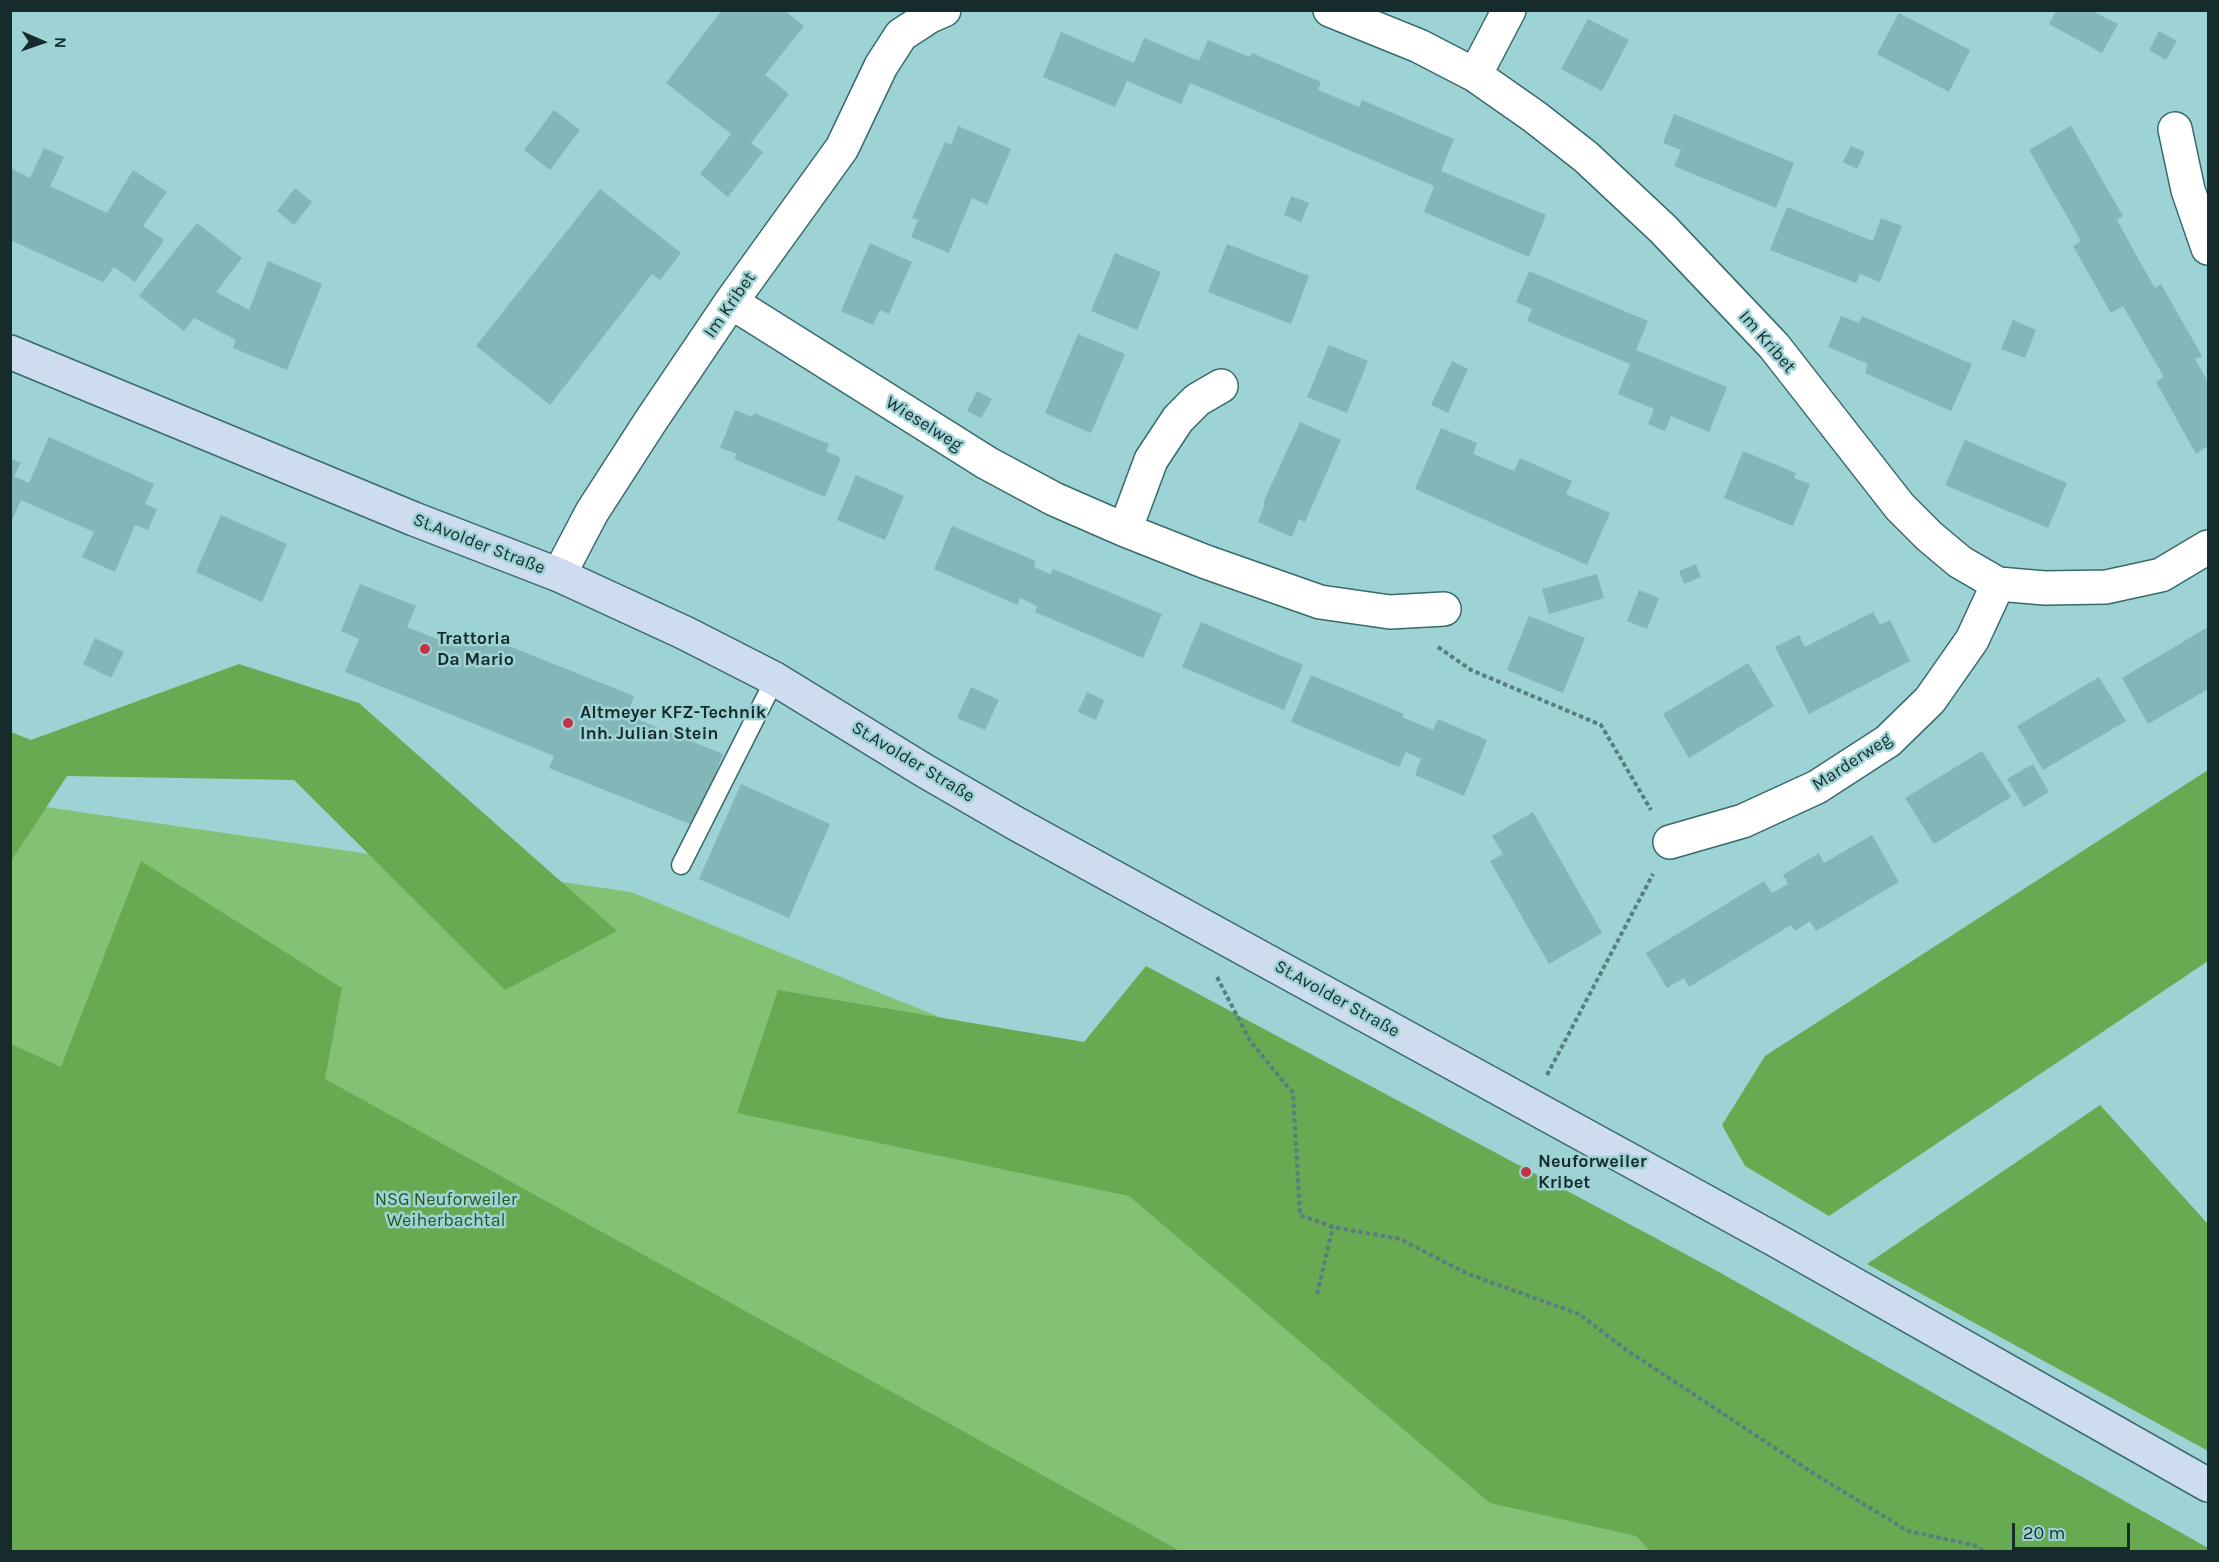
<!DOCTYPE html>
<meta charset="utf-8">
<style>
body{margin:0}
#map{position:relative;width:2219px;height:1562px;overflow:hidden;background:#9ed3d5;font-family:Karla,sans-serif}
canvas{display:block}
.frame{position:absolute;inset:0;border:12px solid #162b2c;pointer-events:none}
.north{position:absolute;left:12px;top:12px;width:60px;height:60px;-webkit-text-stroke:4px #9ed3d5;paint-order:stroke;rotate:92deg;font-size:16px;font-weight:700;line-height:24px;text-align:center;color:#162b2c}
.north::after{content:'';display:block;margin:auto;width:21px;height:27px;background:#162b2c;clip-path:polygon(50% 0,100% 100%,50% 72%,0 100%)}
.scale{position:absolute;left:2012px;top:1523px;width:118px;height:27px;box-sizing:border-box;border:3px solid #162b2c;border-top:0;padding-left:8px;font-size:18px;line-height:21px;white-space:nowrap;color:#162b2c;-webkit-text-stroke:4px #9ed3d5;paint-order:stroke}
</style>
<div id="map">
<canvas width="2219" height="1562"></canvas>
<div class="frame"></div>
<div class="north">N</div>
<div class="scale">20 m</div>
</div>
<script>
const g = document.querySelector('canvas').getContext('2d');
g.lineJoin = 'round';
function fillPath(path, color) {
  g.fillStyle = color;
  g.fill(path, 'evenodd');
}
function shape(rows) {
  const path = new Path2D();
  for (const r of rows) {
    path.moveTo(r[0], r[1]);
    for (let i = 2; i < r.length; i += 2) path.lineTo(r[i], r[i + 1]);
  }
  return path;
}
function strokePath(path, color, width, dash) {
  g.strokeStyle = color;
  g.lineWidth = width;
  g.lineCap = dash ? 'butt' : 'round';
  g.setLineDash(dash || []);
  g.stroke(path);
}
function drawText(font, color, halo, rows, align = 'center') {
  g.font = font + ' Karla,sans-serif';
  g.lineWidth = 5;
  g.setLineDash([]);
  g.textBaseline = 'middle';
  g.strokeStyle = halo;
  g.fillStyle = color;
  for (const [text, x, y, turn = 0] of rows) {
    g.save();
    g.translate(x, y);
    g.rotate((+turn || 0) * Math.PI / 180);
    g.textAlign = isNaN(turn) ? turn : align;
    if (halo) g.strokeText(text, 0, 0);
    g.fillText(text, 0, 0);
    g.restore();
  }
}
fillPath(shape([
 [11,802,631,892,1048,1061,1817,1551,306,1551,11,1261]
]), '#85c174');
fillPath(shape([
 [239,664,359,703,617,931,505,990,294,780,67,776,11,861,11,732,31,740],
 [2208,770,2208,961,1829,1216,1745,1166,1722,1125,1765,1056],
 [141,861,342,988,325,1079,1180,1551,11,1551,11,1044,61,1067],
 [1146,966,1719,1272,2208,1548,2208,1551,1650,1551,1636,1536,1490,1503,1129,1196,737,1113,778,990,1084,1042],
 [2100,1105,2208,1224,2208,1451,1867,1264]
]), '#67aa52');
fillPath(shape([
 [722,10,784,10,804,26,765,75,789,94,751,143,763,152,728,197,700,174,731,134,666,83],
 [2057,10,2098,10,2096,13,2118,24,2102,53,2049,24],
 [1899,13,1970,50,1949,92,1877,54],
 [1588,19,1629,40,1602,91,1561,69],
 [2159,31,2177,41,2166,60,2149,50],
 [1061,32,1134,63,1144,38,1199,61,1208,40,1250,57,1252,53,1321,82,1318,90,1359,107,1362,100,1454,139,1441,171,1546,215,1529,257,1424,212,1434,186,1190,83,1181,104,1127,81,1115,107,1043,77],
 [554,110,580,130,550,170,524,150],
 [1674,114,1794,163,1776,208,1674,166,1681,150,1663,143],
 [958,126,1011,149,987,205,972,198,949,253,911,237,918,220,912,218,945,142,951,145],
 [2071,126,2123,216,2117,220,2135,253,2155,288,2161,284,2202,356,2195,359,2208,382,2208,446,2196,454,2156,382,2164,377,2123,306,2111,313,2073,246,2081,241,2029,150],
 [1851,146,1865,152,1857,169,1843,162],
 [44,148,64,157,50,186,107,213,133,170,167,192,143,226,164,240,135,282,114,267,103,282,10,240,10,168,30,178],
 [295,188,312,202,294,225,277,211],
 [600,189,681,253,660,280,652,274,550,405,476,346],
 [1291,196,1309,203,1301,222,1284,215],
 [1787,207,1873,241,1881,218,1902,226,1880,282,1860,274,1856,283,1770,250],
 [197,223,242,258,216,292,249,310,268,261,322,284,287,370,233,348,236,340,194,318,184,331,139,296],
 [870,243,912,262,889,314,880,310,873,325,841,311],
 [1227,244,1309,276,1291,324,1208,292],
 [1115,253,1161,272,1137,330,1091,311],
 [1529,271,1648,321,1636,350,1727,387,1709,432,1671,416,1665,431,1648,424,1654,409,1618,394,1630,364,1527,321,1532,309,1516,302],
 [1841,316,1859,323,1862,316,1972,364,1951,411,1865,373,1868,364,1828,347],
 [2013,320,2036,330,2025,358,2001,349],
 [1078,334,1125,354,1091,433,1045,413],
 [1329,345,1368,361,1347,413,1307,397],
 [1452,361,1468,369,1448,413,1431,405],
 [977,391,992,399,981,418,967,411],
 [735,410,752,417,754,413,829,444,826,451,841,458,825,497,734,459,737,454,720,448],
 [1300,422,1341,440,1305,522,1299,519,1292,537,1258,522,1265,504,1263,503],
 [1441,428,1477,443,1473,454,1514,471,1520,458,1572,481,1566,494,1610,513,1587,565,1415,489],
 [49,437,154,484,145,504,157,509,148,530,135,525,115,572,82,557,94,532,21,500,10,524,10,458,21,463,14,476,29,483],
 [1965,440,2067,483,2048,528,1945,485],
 [1743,451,1796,473,1794,478,1810,484,1793,526,1724,498],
 [856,475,904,496,885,540,837,520],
 [221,515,287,544,262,602,196,572],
 [952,526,1036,561,1034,567,1050,574,1053,569,1162,614,1143,658,1035,612,1037,606,1020,598,1018,605,934,569],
 [1696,564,1701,577,1684,584,1679,571],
 [1597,574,1604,598,1549,614,1542,589],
 [360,584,416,606,407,627,442,641,444,634,466,643,471,631,634,696,627,715,723,754,695,826,549,768,554,756,345,672,359,639,341,631],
 [1639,590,1659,598,1647,629,1627,621],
 [1873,612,1880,625,1890,620,1910,661,1809,714,1775,647,1799,635,1805,647],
 [1529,616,1585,638,1563,693,1507,670],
 [1201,622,1303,665,1284,710,1182,667],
 [2208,627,2208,689,2148,724,2122,678],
 [95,638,124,652,111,678,83,664],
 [1748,663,1774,706,1689,758,1663,714],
 [1311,675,1404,714,1402,717,1433,730,1438,719,1487,740,1464,796,1415,775,1421,759,1406,752,1399,767,1291,722],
 [2099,677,2126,721,2043,770,2017,726],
 [971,687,999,700,985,730,957,718],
 [1087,692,1104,700,1096,720,1078,712],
 [1982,751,2011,797,1934,844,1905,798],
 [2033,764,2049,792,2024,807,2007,779],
 [741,784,830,824,789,918,699,879],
 [1533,812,1602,933,1549,964,1490,861,1503,854,1492,836],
 [1872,835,1899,882,1816,931,1810,921,1795,931,1791,925,1689,987,1684,978,1667,988,1646,953,1764,881,1772,893,1788,884,1783,875,1819,853,1824,863]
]), '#82b6b8');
const lane = shape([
 [681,865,775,679]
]);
const street = shape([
 [1330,10,1419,46,1475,75,1535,117,1586,157,1663,229,1774,346,1900,507,1929,536,1960,562,1998,584,2045,588,2106,587,2161,575,2208,547],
 [1475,75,1509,10],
 [2175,129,2188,190,2208,248],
 [731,302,987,463,1054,499,1125,530,1206,562,1320,602,1390,612,1444,609],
 [1125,530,1151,460,1178,419,1197,400,1221,386],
 [559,575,592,512,650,422,731,302,842,148,881,66,901,35,930,16,944,10],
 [1670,842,1743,821,1817,787,1888,741,1930,700,1972,640,1998,584]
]);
const secondary = shape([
 [10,352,414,519,559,575,685,633,775,679,925,771,1015,823,1781,1243,2208,1485]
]);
strokePath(lane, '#376a6b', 21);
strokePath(street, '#376a6b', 36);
strokePath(secondary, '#376a6b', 36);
strokePath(shape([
 [1438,647,1471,670,1601,725,1651,810],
 [1217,977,1250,1041,1293,1093,1300,1215,1333,1227,1400,1239,1468,1274,1579,1314,1625,1349,1816,1475,1908,1531,1973,1545,1986,1552],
 [1547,1075,1653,874],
 [1317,1294,1333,1227]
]), '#597e80', 4, [4.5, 3]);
strokePath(lane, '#fff', 18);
strokePath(street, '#fff', 33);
strokePath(secondary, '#cedcf0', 33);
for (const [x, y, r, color] of [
 [425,649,6,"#c33345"],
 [568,723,6,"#c33345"],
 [1526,1172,6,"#c33345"]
]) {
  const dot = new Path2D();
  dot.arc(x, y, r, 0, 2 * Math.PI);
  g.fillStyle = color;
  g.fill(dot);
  strokePath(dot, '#9ed3d5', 2);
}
drawText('18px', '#162b2c', '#9ed3d5', [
 ["Im Kribet",730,305,-55],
 ["Im Kribet",1767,342,49],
 ["Wieselweg",924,424,32],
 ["St.Avolder Straße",479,544,21],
 ["St.Avolder Straße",913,762,31],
 ["Marderweg",1852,762,-33],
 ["St.Avolder Straße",1337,999,29]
]);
drawText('bold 18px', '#162b2c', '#9ed3d5', [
 ["Trattoria",437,639],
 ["Da Mario",437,660],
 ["Altmeyer KFZ-Technik",580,713],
 ["Inh. Julian Stein",580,734],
 ["Neuforweiler",1538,1162],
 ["Kribet",1538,1183]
], 'left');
drawText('18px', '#29561a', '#9ed3d5', [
 ["NSG Neuforweiler",446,1200],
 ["Weiherbachtal",446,1221]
]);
</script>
